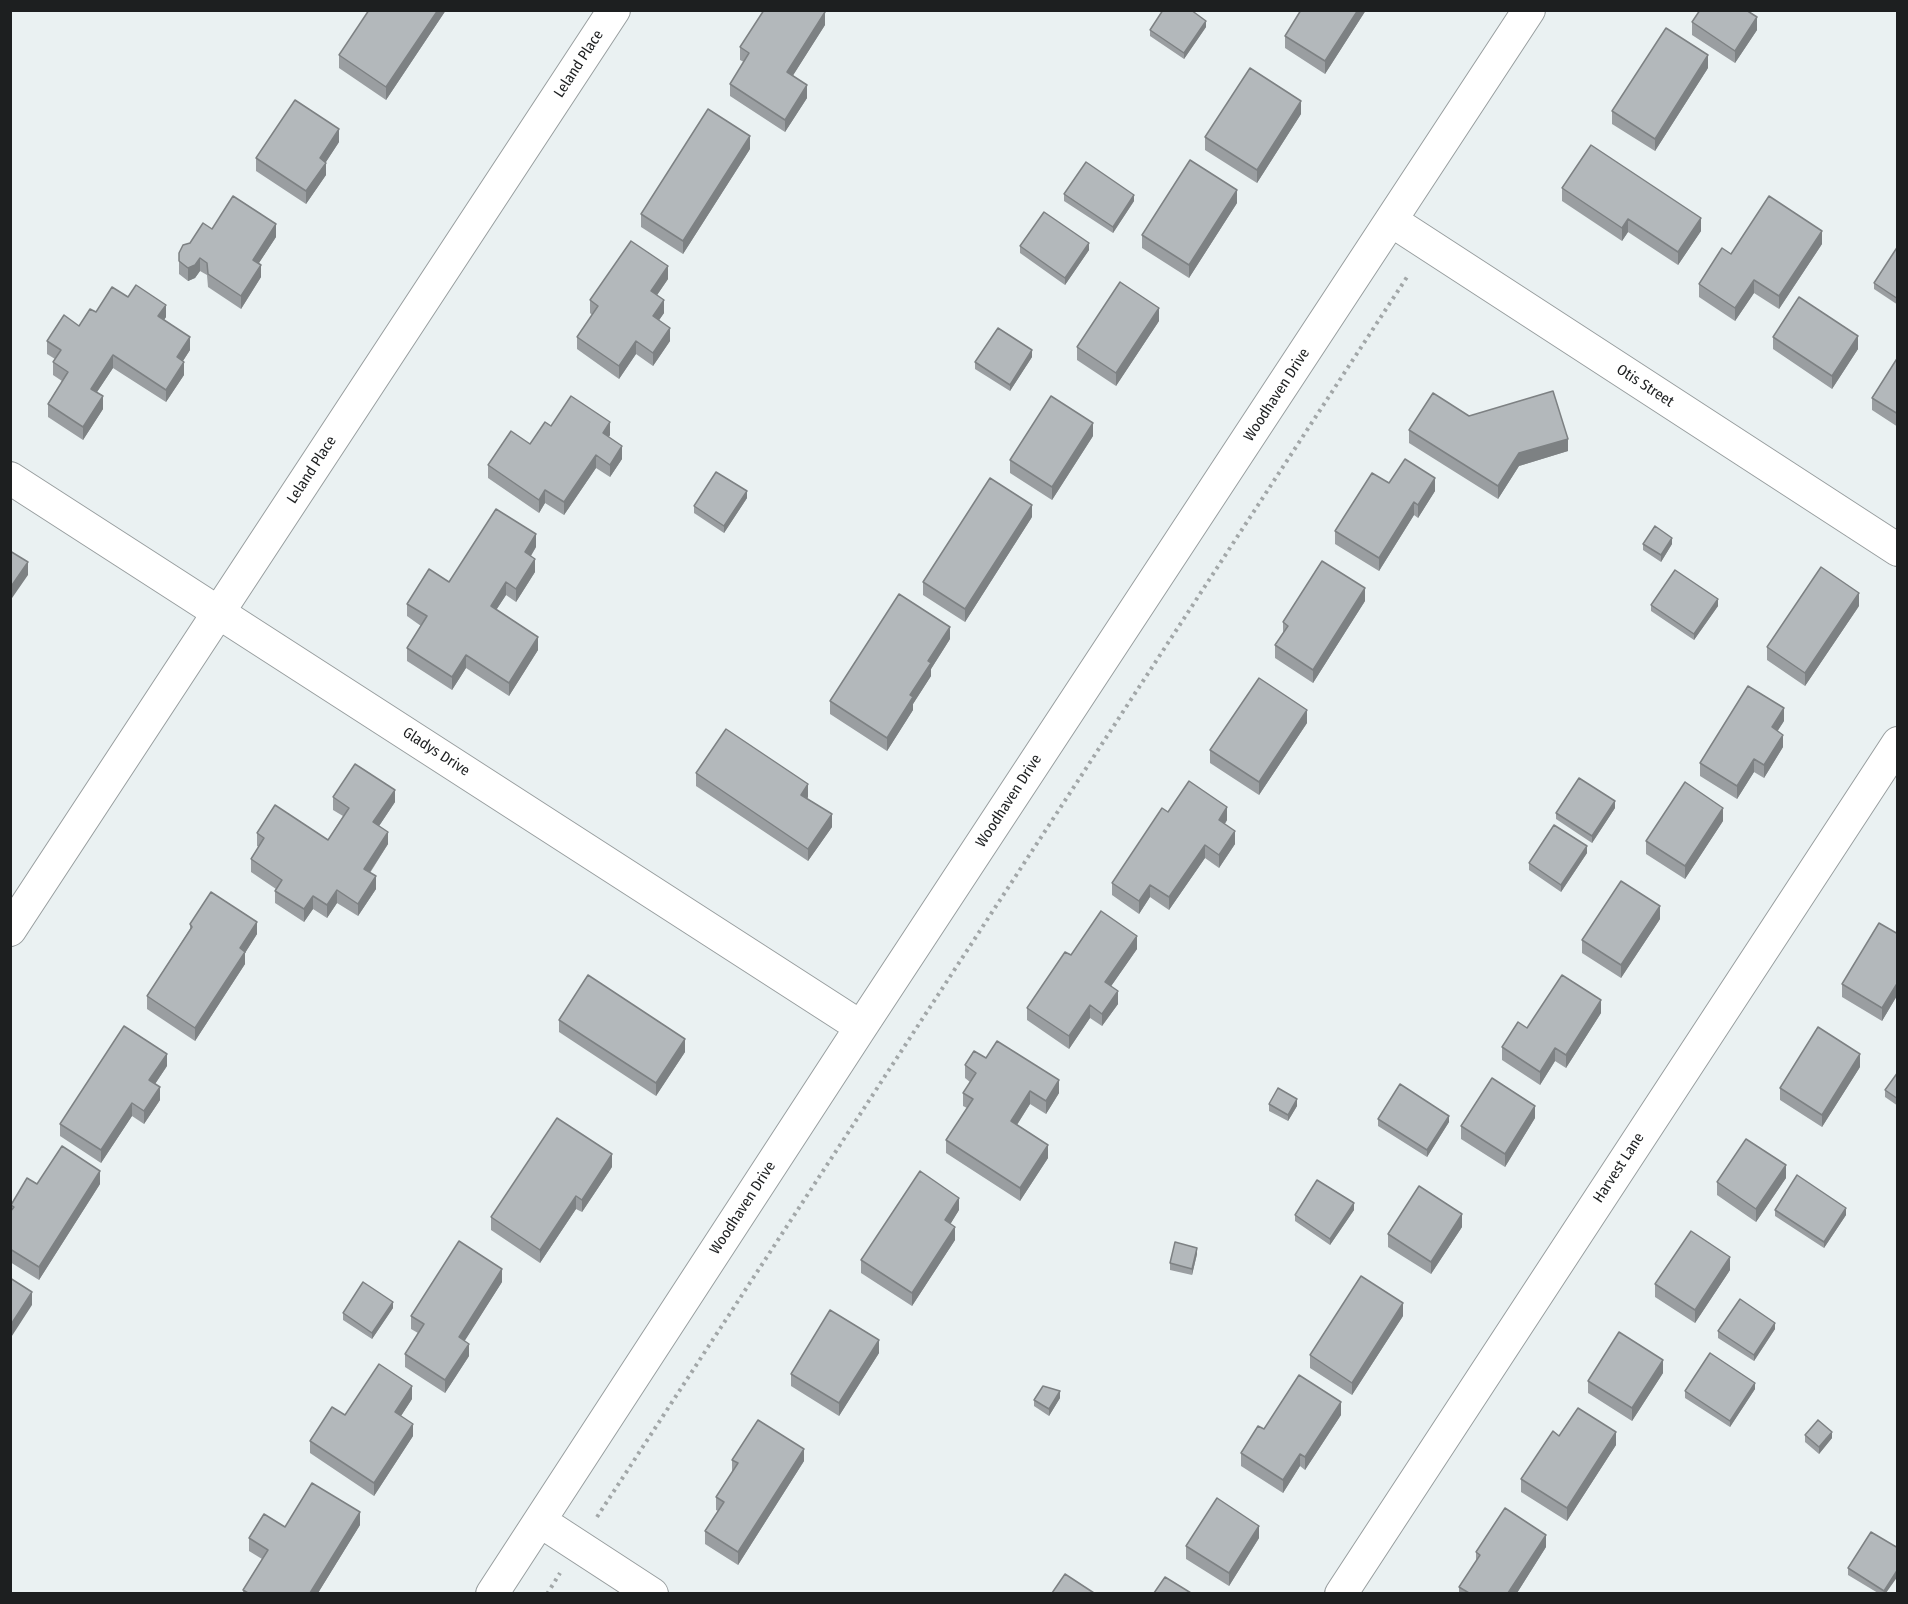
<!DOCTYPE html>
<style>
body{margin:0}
#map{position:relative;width:1908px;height:1604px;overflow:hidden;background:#eaf1f2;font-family:"Fira Sans Condensed",sans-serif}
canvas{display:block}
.frame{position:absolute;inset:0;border:12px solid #1d1f20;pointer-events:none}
</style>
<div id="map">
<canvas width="1908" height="1604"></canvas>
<div class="frame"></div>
</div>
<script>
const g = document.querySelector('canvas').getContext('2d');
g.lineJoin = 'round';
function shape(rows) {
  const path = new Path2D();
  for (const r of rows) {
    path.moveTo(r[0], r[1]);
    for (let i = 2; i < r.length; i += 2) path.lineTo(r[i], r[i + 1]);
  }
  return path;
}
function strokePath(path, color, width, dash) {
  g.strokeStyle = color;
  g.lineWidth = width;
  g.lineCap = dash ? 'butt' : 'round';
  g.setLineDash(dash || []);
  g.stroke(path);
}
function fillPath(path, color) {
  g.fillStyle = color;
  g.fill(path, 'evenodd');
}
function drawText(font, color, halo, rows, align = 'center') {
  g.font = font + ' "Fira Sans Condensed",sans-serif';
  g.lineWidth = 5;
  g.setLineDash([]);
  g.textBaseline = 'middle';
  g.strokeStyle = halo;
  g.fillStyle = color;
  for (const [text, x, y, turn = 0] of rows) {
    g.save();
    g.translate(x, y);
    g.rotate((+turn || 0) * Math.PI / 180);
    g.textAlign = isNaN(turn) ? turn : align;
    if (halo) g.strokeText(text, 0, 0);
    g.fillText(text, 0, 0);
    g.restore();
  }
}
const street = shape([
 [1392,221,1898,550],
 [10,478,861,1027],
 [10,930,614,10],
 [540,1521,652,1594],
 [492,1594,861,1027,1529,10],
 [1341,1594,1898,743]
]);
strokePath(street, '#989e9f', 34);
strokePath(shape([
 [597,1517,1407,277],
 [547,1594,560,1573]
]), '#a2a7a8', 4, [3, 4.5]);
strokePath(street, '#fff', 32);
fillPath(shape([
 [446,10,386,100,339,68,339,55],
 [1301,10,1366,10,1325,74,1285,48,1285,36],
 [1692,22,1757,30,1735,63,1692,35],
 [825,25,793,75,807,98,785,132,730,96,730,84,744,62,740,60,740,47],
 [1206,27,1184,59,1150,36,1150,30],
 [1708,68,1655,151,1612,124,1612,111],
 [1301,114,1257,183,1205,150,1205,137],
 [339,142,326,162,326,175,306,204,256,171,256,158],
 [750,149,683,254,641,227,641,214],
 [1562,188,1701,231,1678,265,1628,232,1622,241,1562,201],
 [1064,194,1134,201,1113,233,1064,201],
 [1237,203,1189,278,1142,248,1142,235],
 [212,229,276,237,259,263,261,277,241,309,208,287,207,275,200,271,195,278,188,281,179,274,179,253,190,243],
 [1822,244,1779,309,1754,293,1735,321,1699,297,1699,284,1731,254],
 [1020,246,1089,250,1065,285,1020,253],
 [1898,246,1898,305,1874,289,1874,283],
 [668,279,657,295,664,313,659,320,670,341,653,366,636,354,619,379,577,349,577,337,592,315,590,313,590,300],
 [128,297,166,317,164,320,190,350,183,361,184,375,166,402,113,368,97,392,103,409,83,440,48,417,48,404,62,381,53,375,53,362,55,359,47,354,47,341,79,326,96,312],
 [1159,321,1116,386,1077,360,1077,347],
 [1773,337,1858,349,1832,389,1773,349],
 [1032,357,1010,391,975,369,975,362],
 [1898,357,1898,427,1872,410,1872,398],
 [1469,416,1568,451,1519,466,1498,499,1409,443,1409,430],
 [551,426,610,435,609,437,622,459,610,477,596,468,564,515,545,503,539,513,488,478,488,465,530,444],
 [1093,436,1052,500,1010,473,1010,460],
 [1389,483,1435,491,1418,518,1414,515,1379,571,1335,544,1335,531],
 [747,498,724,533,694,513,694,506],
 [1032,517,965,622,923,595,923,582],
 [1643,544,1672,544,1661,562,1643,550],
 [536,547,531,556,535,572,516,602,506,595,496,610,538,650,509,696,466,668,452,690,407,661,407,648,421,626,407,616,407,604,449,582],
 [1365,601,1313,683,1275,658,1275,645,1283,634,1283,622],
 [1651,605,1718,606,1694,640,1651,611],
 [1859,606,1805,686,1767,660,1767,647],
 [950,639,931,669,931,676,913,704,913,710,887,751,830,714,830,701],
 [1784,721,1777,731,1783,747,1764,778,1754,772,1737,799,1700,776,1700,763],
 [1307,723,1259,795,1210,763,1210,750],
 [696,773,808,797,807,799,832,827,808,861,696,786],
 [333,797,395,802,379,826,388,844,370,873,376,889,358,916,337,903,327,918,313,909,304,922,275,903,275,891,276,889,251,872,251,859,259,847,257,846,257,833,328,840,343,816,333,810],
 [1615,808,1592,843,1556,819,1556,813],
 [1168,812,1227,820,1225,824,1235,844,1219,868,1205,858,1169,910,1150,897,1139,914,1112,895,1112,883],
 [1723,821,1685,879,1646,854,1646,841],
 [1587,853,1561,892,1529,870,1529,863],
 [1660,919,1621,978,1582,953,1582,940],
 [190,924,257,934,245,953,245,964,195,1041,147,1009,147,996,190,929],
 [1898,934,1898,994,1882,1021,1842,997,1842,984],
 [1137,949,1111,986,1118,1004,1102,1026,1090,1018,1069,1049,1027,1020,1027,1008,1071,955],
 [1601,1013,1566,1068,1555,1061,1540,1085,1502,1060,1502,1047,1527,1028],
 [559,1020,685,1052,656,1096,559,1032],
 [986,1058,1059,1093,1046,1114,1030,1104,1017,1125,1048,1158,1020,1201,946,1153,946,1140,967,1108,963,1106,963,1093,970,1082,965,1078,965,1065],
 [167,1066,155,1084,160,1100,144,1124,132,1116,101,1163,60,1136,60,1124],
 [1860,1067,1822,1127,1780,1100,1780,1088],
 [1898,1072,1898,1106,1885,1097,1885,1090],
 [1269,1104,1297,1106,1288,1121,1269,1111],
 [1535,1118,1505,1167,1461,1139,1461,1126],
 [1378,1119,1449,1122,1427,1157,1378,1126],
 [612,1167,582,1212,576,1209,540,1263,491,1230,491,1217],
 [1786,1178,1756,1222,1717,1195,1717,1182],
 [100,1184,39,1280,10,1262,11,1205],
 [959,1210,950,1224,955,1240,912,1306,861,1273,861,1260],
 [1354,1210,1330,1245,1295,1221,1295,1215],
 [1775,1210,1846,1215,1824,1248,1775,1216],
 [1462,1227,1431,1274,1388,1247,1388,1234],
 [1197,1254,1192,1275,1170,1270,1170,1263],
 [1730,1270,1695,1323,1655,1297,1655,1284],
 [502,1282,464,1341,469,1356,445,1393,405,1367,405,1354,418,1333,411,1329,411,1316],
 [393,1308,372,1339,343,1320,343,1313],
 [1403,1316,1352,1395,1310,1368,1310,1355],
 [1775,1329,1754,1361,1718,1338,1718,1331],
 [879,1353,839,1416,791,1386,791,1374],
 [1663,1373,1632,1421,1588,1393,1588,1381],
 [1755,1389,1730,1427,1685,1398,1685,1391],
 [1060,1398,1049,1416,1034,1406,1034,1400],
 [412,1399,401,1416,413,1436,374,1496,310,1453,310,1441,345,1415],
 [1341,1415,1305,1470,1300,1466,1283,1493,1241,1466,1241,1453,1264,1429],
 [1805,1435,1832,1438,1819,1454,1805,1442],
 [1559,1436,1616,1445,1567,1521,1521,1492,1521,1479],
 [732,1460,804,1461,738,1565,705,1544,705,1531,718,1511,716,1510,716,1497,732,1472],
 [360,1525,318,1593,243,1593,243,1590,262,1559,249,1551,249,1538,285,1527],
 [1259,1538,1229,1586,1186,1559,1186,1546],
 [1546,1547,1517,1593,1459,1593,1459,1587,1476,1562,1476,1552],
 [1898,1548,1886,1593,1878,1593,1848,1575,1848,1568]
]), '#9a9ea1');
fillPath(shape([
 [438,10,446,10,386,100,386,87],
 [1358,10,1366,10,1325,74,1325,61],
 [825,12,825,25,787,85,787,72],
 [1757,17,1757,30,1735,63,1735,51],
 [1206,21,1206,27,1184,59,1184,53],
 [1708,55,1708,68,1655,151,1655,139],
 [807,85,807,98,785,132,785,120],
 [1301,101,1301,114,1257,183,1257,170],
 [339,129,339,142,320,171,320,158],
 [750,136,750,149,683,254,683,241],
 [326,163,326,175,306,204,306,191],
 [1237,190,1237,203,1189,278,1189,265],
 [1134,195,1134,201,1113,233,1113,227],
 [1701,218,1701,231,1678,265,1678,252],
 [1628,219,1628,232,1622,241,1622,228],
 [276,224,276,237,253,272,253,260],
 [1822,231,1822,244,1779,309,1779,296],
 [1089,243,1089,250,1065,285,1065,278],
 [200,258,200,271,195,278,188,281,188,268],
 [261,265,261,277,241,309,241,296],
 [668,266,668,279,651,304,651,291],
 [1754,280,1754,293,1735,321,1735,308],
 [664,300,664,313,653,329,653,316],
 [166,305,166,317,158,329,158,316],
 [1159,308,1159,321,1116,386,1116,373],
 [670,328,670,341,653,366,653,353],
 [1858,336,1858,349,1832,389,1832,376],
 [190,337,190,350,177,370,177,357],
 [636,341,636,354,619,379,619,366],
 [1032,350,1032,357,1010,391,1010,385],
 [113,355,113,368,91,401,91,389],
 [184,362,184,375,166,402,166,390],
 [103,396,103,409,83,440,83,427],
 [610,422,610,435,603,445,603,433],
 [1093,423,1093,436,1052,500,1052,487],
 [1568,439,1568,451,1519,466,1498,499,1498,486,1519,453],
 [622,446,622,459,610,477,610,465],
 [596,455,596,468,564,515,564,502],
 [1435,478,1435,491,1418,518,1418,505],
 [545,490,545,503,539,513,539,500],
 [747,491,747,498,724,533,724,526],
 [1414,502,1414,515,1379,571,1379,558],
 [1032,505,1032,517,965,622,965,609],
 [536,534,536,547,525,565,525,552],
 [1672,538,1672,544,1661,562,1661,555],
 [535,559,535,572,516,602,516,589],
 [28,562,28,575,10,601,10,588],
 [506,582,506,595,491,618,491,606],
 [1365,588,1365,601,1313,683,1313,670],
 [1859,593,1859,606,1805,686,1805,673],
 [1718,599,1718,606,1694,640,1694,634],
 [950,627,950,639,931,669,931,676,913,704,913,710,887,751,887,738,928,661],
 [538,637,538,650,509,696,509,683],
 [466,655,466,668,452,690,452,677],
 [1784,708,1784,721,1772,740,1772,727],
 [1307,710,1307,723,1259,795,1259,782],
 [1783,735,1783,747,1764,778,1764,765],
 [1754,759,1754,772,1737,799,1737,786],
 [808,784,808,797,801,808,801,795],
 [395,790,395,802,373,835,373,822],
 [1615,801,1615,808,1592,843,1592,836],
 [1227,807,1227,820,1219,832,1219,820],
 [1723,808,1723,821,1685,879,1685,866],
 [832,814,832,827,808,861,808,849],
 [1235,831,1235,844,1219,868,1219,855],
 [388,832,388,844,364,881,364,869],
 [1205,845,1205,858,1169,910,1169,897],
 [1587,846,1587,853,1561,892,1561,885],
 [376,876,376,889,358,916,358,904],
 [1150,885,1150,897,1139,914,1139,901],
 [337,890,337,903,327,918,327,905],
 [313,896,313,909,304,922,304,909],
 [1660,906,1660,919,1621,978,1621,965],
 [257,922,257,934,245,953,245,964,195,1041,195,1028,240,948],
 [1137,936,1137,949,1105,995,1105,982],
 [1898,982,1898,994,1882,1021,1882,1008],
 [1118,991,1118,1004,1102,1026,1102,1014],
 [1601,1000,1601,1013,1566,1068,1566,1055],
 [1090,1005,1090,1018,1069,1049,1069,1036],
 [685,1039,685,1052,656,1096,656,1083],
 [1555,1048,1555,1061,1540,1085,1540,1072],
 [167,1054,167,1066,149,1093,149,1080],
 [1860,1054,1860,1067,1822,1127,1822,1115],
 [1059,1080,1059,1093,1046,1114,1046,1101],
 [160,1087,160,1100,144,1124,144,1111],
 [1030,1091,1030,1104,1011,1134,1011,1121],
 [1297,1099,1297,1106,1288,1121,1288,1115],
 [132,1103,132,1116,101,1163,101,1150],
 [1535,1106,1535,1118,1505,1167,1505,1154],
 [1449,1116,1449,1122,1427,1157,1427,1150],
 [1048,1145,1048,1158,1020,1201,1020,1188],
 [612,1154,612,1167,582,1212,582,1200],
 [1786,1165,1786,1178,1756,1222,1756,1209],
 [100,1171,100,1184,39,1280,39,1267],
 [576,1196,576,1209,540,1263,540,1250],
 [959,1198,959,1210,945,1233,945,1220],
 [1354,1203,1354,1210,1330,1245,1330,1239],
 [1846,1208,1846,1215,1824,1248,1824,1242],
 [1462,1214,1462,1227,1431,1274,1431,1262],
 [955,1227,955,1240,912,1306,912,1293],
 [1197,1248,1197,1254,1192,1275,1192,1269],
 [1730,1257,1730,1270,1695,1323,1695,1310],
 [502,1269,502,1282,459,1350,459,1337],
 [32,1292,32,1305,10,1339,10,1326],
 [393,1302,393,1308,372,1339,372,1333],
 [1403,1303,1403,1316,1352,1395,1352,1383],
 [1775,1323,1775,1329,1754,1361,1754,1355],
 [879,1340,879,1353,839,1416,839,1403],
 [469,1344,469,1356,445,1393,445,1380],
 [1663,1360,1663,1373,1632,1421,1632,1408],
 [1755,1383,1755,1389,1730,1427,1730,1421],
 [412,1386,412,1399,395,1425,395,1412],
 [1060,1391,1060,1398,1049,1416,1049,1409],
 [1341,1402,1341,1415,1305,1470,1305,1457],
 [413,1424,413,1436,374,1496,374,1483],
 [1616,1432,1616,1445,1567,1521,1567,1508],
 [1832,1432,1832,1438,1819,1454,1819,1447],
 [804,1449,804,1461,738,1565,738,1552],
 [1300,1454,1300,1466,1283,1493,1283,1480],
 [360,1512,360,1525,318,1593,310,1593],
 [1259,1526,1259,1538,1229,1586,1229,1573],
 [1546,1535,1546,1547,1517,1593,1508,1593],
 [1898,1569,1898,1576,1886,1593,1884,1593,1884,1591]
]), '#7d8183');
const building = shape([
 [369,10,438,10,386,87,339,55,369,10],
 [764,10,823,10,825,12,787,72,807,85,785,120,730,84,749,53,740,47,764,10],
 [1163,10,1191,10,1206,21,1184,53,1150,30,1163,10],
 [1301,10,1358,10,1325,61,1285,36,1301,10],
 [1700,10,1746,10,1757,17,1735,51,1692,22,1700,10],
 [1666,28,1708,55,1655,139,1612,111,1666,28],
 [1250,68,1301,101,1257,170,1205,137,1250,68],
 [295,100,339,129,320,158,326,163,306,191,256,158,295,100],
 [708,109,750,136,683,241,641,214,708,109],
 [1591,145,1701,218,1678,252,1628,219,1622,228,1562,188,1591,145],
 [1190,160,1237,190,1189,265,1142,235,1190,160],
 [1086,162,1134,195,1113,227,1064,194,1086,162],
 [233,196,276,224,253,260,261,265,241,296,208,274,207,263,200,258,195,265,188,268,179,261,179,253,183,245,190,243,203,223,212,229,233,196],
 [1769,196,1822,231,1779,296,1754,280,1735,308,1699,284,1722,248,1731,254,1769,196],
 [1044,212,1089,243,1065,278,1020,246,1044,212],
 [631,241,668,266,651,291,664,300,653,316,670,328,653,353,636,341,619,366,577,337,598,306,590,300,631,241],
 [1898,246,1898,299,1874,283,1898,246],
 [1120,282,1159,308,1116,373,1077,347,1120,282],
 [136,285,166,305,158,316,190,337,177,357,184,362,166,390,113,355,91,389,103,396,83,427,48,404,68,372,53,362,61,350,47,341,64,315,79,326,90,309,96,312,112,287,128,297,136,285],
 [1799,297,1858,336,1832,376,1773,337,1799,297],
 [998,328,1032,350,1010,385,975,362,998,328],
 [1898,357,1898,414,1872,398,1898,357],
 [1553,391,1568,439,1519,453,1498,486,1409,430,1433,393,1469,416,1553,391],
 [571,396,610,422,603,433,622,446,610,465,596,455,564,502,545,490,539,500,488,465,511,431,530,444,545,422,551,426,571,396],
 [1051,396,1093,423,1052,487,1010,460,1051,396],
 [1405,459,1435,478,1418,505,1414,502,1379,558,1335,531,1372,473,1389,483,1405,459],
 [716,472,747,491,724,526,694,506,716,472],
 [990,478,1032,505,965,609,923,582,990,478],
 [496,509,536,534,525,552,535,559,516,589,506,582,491,606,538,637,509,683,466,655,452,677,407,648,427,616,407,604,429,569,449,582,496,509],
 [1655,526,1672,538,1661,555,1643,544,1655,526],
 [10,551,28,562,10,588,10,551],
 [1322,561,1365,588,1313,670,1275,645,1288,626,1283,622,1322,561],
 [1821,567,1859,593,1805,673,1767,647,1821,567],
 [1675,570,1718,599,1694,634,1651,605,1675,570],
 [899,594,950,627,928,661,931,663,910,695,913,697,887,738,830,701,899,594],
 [1259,678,1307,710,1259,782,1210,750,1259,678],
 [1748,686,1784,708,1772,727,1783,735,1764,765,1754,759,1737,786,1700,763,1748,686],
 [726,729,808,784,801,795,832,814,808,849,696,773,726,729],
 [355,764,395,790,373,822,388,832,364,869,376,876,358,904,337,890,327,905,313,896,304,909,275,891,282,880,251,859,264,838,257,833,275,805,328,840,349,808,333,797,355,764],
 [1579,778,1615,801,1592,836,1556,813,1579,778],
 [1189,781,1227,807,1219,820,1235,831,1219,855,1205,845,1169,897,1150,885,1139,901,1112,883,1162,808,1168,812,1189,781],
 [1685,782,1723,808,1685,866,1646,841,1685,782],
 [1554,825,1587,846,1561,885,1529,863,1554,825],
 [1621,881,1660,906,1621,965,1582,940,1621,881],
 [211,892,257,922,240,948,245,952,195,1028,147,996,192,927,190,924,211,892],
 [1101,911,1137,936,1105,982,1118,991,1102,1014,1090,1005,1069,1036,1027,1008,1065,952,1071,955,1101,911],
 [1879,923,1898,934,1898,982,1882,1008,1842,984,1879,923],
 [588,975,685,1039,656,1083,559,1020,588,975],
 [1562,975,1601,1000,1566,1055,1555,1048,1540,1072,1502,1047,1518,1022,1527,1028,1562,975],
 [124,1026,167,1054,149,1080,160,1087,144,1111,132,1103,101,1150,60,1124,124,1026],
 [1818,1027,1860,1054,1822,1115,1780,1088,1818,1027],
 [997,1041,1059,1080,1046,1101,1030,1091,1011,1121,1048,1145,1020,1188,946,1140,973,1099,963,1093,976,1073,965,1065,974,1051,986,1058,997,1041],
 [1898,1072,1898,1099,1885,1090,1898,1072],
 [1492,1078,1535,1106,1505,1154,1461,1126,1492,1078],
 [1400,1084,1449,1116,1427,1150,1378,1119,1400,1084],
 [1278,1088,1297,1099,1288,1115,1269,1104,1278,1088],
 [557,1118,612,1154,582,1200,576,1196,540,1250,491,1217,557,1118],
 [1746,1139,1786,1165,1756,1209,1717,1182,1746,1139],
 [62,1146,100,1171,39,1267,10,1249,10,1212,14,1207,11,1205,27,1178,37,1184,62,1146],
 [920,1171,959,1198,945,1220,955,1227,912,1293,861,1260,920,1171],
 [1797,1175,1846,1208,1824,1242,1775,1210,1797,1175],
 [1317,1180,1354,1203,1330,1239,1295,1215,1317,1180],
 [1419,1186,1462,1214,1431,1262,1388,1234,1419,1186],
 [1691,1231,1730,1257,1695,1310,1655,1284,1691,1231],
 [459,1241,502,1269,459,1337,469,1344,445,1380,405,1354,424,1324,411,1316,459,1241],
 [1175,1242,1197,1248,1192,1269,1170,1263,1175,1242],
 [1361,1276,1403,1303,1352,1383,1310,1355,1361,1276],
 [10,1278,32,1292,10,1326,10,1278],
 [363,1282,393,1302,372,1333,343,1313,363,1282],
 [1740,1299,1775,1323,1754,1355,1718,1331,1740,1299],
 [830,1310,879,1340,839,1403,791,1374,830,1310],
 [1619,1332,1663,1360,1632,1408,1588,1381,1619,1332],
 [1710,1353,1755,1383,1730,1421,1685,1391,1710,1353],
 [379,1364,412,1386,395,1412,413,1424,374,1483,310,1441,332,1407,345,1415,379,1364],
 [1299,1375,1341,1402,1305,1457,1300,1454,1283,1480,1241,1453,1258,1426,1264,1429,1299,1375],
 [1043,1386,1060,1391,1049,1409,1034,1400,1043,1386],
 [1578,1408,1616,1432,1567,1508,1521,1479,1553,1431,1559,1436,1578,1408],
 [758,1420,804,1449,738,1552,705,1531,724,1502,716,1497,738,1463,732,1460,758,1420],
 [1818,1420,1832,1432,1819,1447,1805,1435,1818,1420],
 [312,1483,360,1512,310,1593,248,1593,243,1590,268,1550,249,1538,264,1514,285,1527,312,1483],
 [1217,1498,1259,1526,1229,1573,1186,1546,1217,1498],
 [1505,1508,1546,1535,1508,1593,1469,1593,1459,1587,1480,1555,1476,1552,1505,1508],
 [1871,1532,1898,1548,1898,1569,1884,1591,1848,1568,1871,1532],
 [1065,1574,1094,1593,1052,1593,1065,1574],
 [1165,1577,1191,1593,1154,1593,1165,1577]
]);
fillPath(building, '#b3b8bb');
strokePath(building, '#7d8183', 1.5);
drawText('15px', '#1d1f20', '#fff', [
 ["Leland Place",579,64,-57],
 ["Otis Street",1645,386,33],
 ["Woodhaven Drive",1277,395,-57],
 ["Leland Place",312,470,-57],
 ["Gladys Drive",436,752,33],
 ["Woodhaven Drive",1009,801,-57],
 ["Harvest Lane",1619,1168,-57],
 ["Woodhaven Drive",743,1208,-57]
]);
</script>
